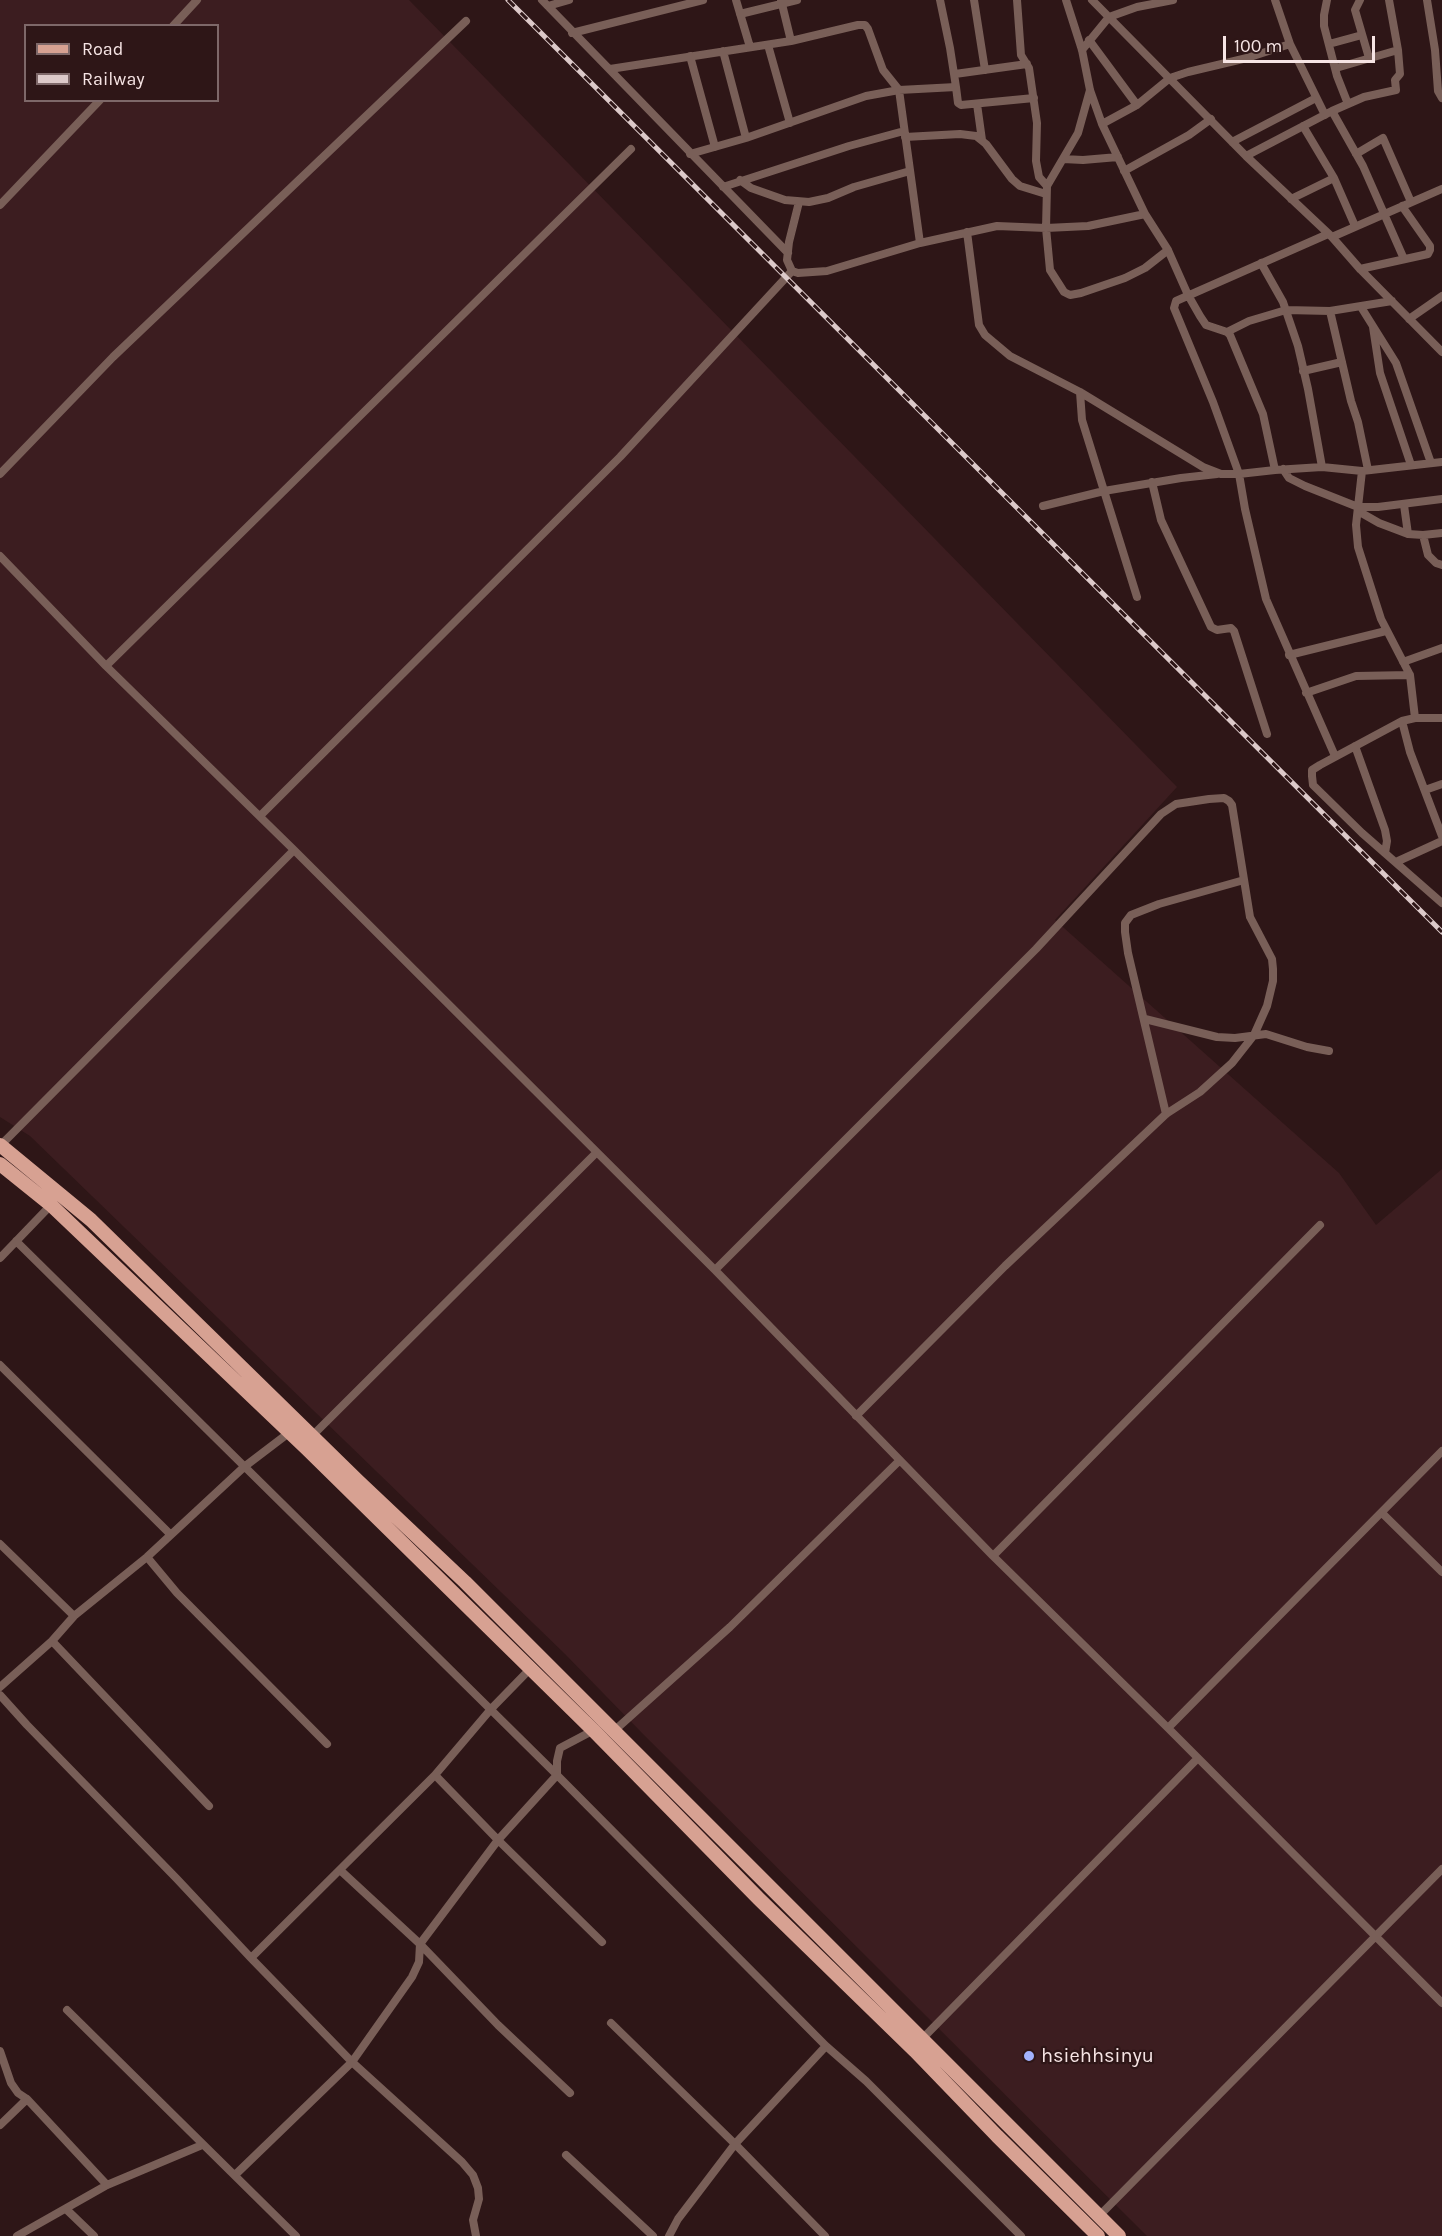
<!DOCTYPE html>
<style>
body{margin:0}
#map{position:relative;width:1442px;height:2236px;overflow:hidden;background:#2e1617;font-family:Karla,sans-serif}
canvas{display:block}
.legend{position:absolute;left:24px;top:24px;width:195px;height:78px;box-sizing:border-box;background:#2e1617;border:2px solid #7e6869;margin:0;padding:8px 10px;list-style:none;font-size:18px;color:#f6e4e4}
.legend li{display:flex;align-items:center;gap:12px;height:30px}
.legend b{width:30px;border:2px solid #7e6869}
.scale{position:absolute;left:1223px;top:36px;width:152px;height:27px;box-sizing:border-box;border:3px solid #f6e4e4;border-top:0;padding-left:8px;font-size:18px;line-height:21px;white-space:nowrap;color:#f6e4e4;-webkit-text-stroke:4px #2e1617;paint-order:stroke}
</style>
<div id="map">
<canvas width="1442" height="2236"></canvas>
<ul class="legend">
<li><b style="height:8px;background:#d7a192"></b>Road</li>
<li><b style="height:8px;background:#dcc9c9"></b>Railway</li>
</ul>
<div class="scale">100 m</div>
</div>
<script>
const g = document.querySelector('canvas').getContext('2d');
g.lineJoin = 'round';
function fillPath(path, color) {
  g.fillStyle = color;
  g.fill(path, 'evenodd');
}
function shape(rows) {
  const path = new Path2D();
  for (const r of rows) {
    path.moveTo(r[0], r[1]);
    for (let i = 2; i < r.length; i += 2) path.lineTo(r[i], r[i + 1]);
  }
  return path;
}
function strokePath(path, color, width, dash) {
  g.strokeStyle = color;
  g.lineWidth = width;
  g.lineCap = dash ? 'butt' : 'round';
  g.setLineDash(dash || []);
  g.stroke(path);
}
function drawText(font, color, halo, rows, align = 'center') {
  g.font = font + ' Karla,sans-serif';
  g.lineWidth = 4.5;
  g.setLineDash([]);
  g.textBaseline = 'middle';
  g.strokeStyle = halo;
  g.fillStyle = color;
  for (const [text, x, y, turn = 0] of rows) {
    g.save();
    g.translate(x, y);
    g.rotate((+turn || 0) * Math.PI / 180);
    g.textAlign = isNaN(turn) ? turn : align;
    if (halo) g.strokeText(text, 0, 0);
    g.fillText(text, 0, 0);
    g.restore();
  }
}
fillPath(shape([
 [0,0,409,0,1177,787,1055,920,1339,1173,1376,1225,1442,1169,1442,2236,1147,2236,643,1734,565,1654,30,1136,0,1117],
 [26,26,218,26,218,100,26,100]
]), '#3c1d20');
strokePath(shape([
 [542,0,788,253],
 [736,0,750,47],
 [781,0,791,41,858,25,865,25,868,29,883,70,899,90,920,243],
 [974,0,985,70],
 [1017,0,1021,55,1029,68,1037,123,1036,161,1039,177,1047,186],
 [1066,0,1082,50,1090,90,1102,124,1145,214,1168,250,1188,295,1200,316,1206,325,1227,332,1230,335,1263,414,1275,470],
 [1092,0,1246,156,1332,237,1360,269,1442,352],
 [1275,0,1290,44,1325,115],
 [1327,0,1324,15,1324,26,1337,76,1348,104],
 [1360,0,1355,10,1369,58],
 [1427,0,1435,50,1438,91,1442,98],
 [548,6,569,0],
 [740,14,797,0],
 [173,26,197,0],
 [572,33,703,0],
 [1089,40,1137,105],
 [1329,44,1362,35],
 [768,45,790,123],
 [1082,50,1109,17,1137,7,1173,0],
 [723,51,746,138],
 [690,56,715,147],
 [1336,68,1398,50],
 [610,69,791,41],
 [955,74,1027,64],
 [956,87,958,103,961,105,1034,98],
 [1090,90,1078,133,1047,186,1046,228,1050,270,1064,292,1070,295,1081,293,1125,278,1145,268,1168,250],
 [977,104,982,140],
 [1332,111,1363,166,1404,259],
 [1102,124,1137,105,1170,78,1188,72,1247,58,1290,44],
 [1303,126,1334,178,1355,226],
 [905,137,960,134,976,136,986,144,1012,179,1020,186,1046,194],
 [1232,142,1316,98],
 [690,154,746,138,866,96,899,90,956,87,950,48,940,0],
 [1356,154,1383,138,1411,202],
 [1246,156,1332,111,1364,97,1396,90,1395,80,1400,74,1398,50,1389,0],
 [1063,159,1083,160,1118,157],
 [1124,171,1189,135,1211,119],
 [740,180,751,188,785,200,809,202,828,198,854,187,910,171],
 [723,187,849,146,904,131],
 [1291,199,1334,178],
 [799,202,789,242,787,260,792,271,798,273,827,271,920,243,997,226,1046,228,1088,226,1145,214],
 [0,205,100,100],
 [967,232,979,325,985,335,1010,356,1080,392,1203,467,1221,474,1239,474,1275,470,1322,467,1362,471,1442,462],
 [1328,234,1176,301,1174,308,1213,402,1239,474,1245,509,1266,599,1335,756],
 [1332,237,1442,189],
 [1261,263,1283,302,1298,346,1308,389,1322,467],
 [1360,269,1419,256,1428,254,1430,250,1430,246,1402,206],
 [1361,307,1396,363,1431,463],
 [1330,311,1351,401,1358,422,1368,470],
 [1409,319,1442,296],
 [1373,327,1380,373,1411,465],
 [1227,332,1249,321,1286,310,1330,311,1392,301],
 [1303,371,1342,362],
 [1080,392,1082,420,1137,597],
 [1283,469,1289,478,1305,486,1358,507,1378,507,1442,499],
 [1362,471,1356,525,1358,547,1381,619,1410,675,1415,718],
 [0,474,113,357,466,21],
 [1152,482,1161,520,1211,627,1217,630,1231,628,1234,631,1267,734],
 [1404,505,1408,534],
 [1043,506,1104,491,1181,478,1217,474],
 [1358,511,1379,523,1408,534,1423,535,1428,555,1436,563,1442,565],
 [1423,535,1442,533],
 [0,556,106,666,294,850,715,1270,993,1556,1168,1728,1442,2003],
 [1289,655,1386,631],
 [1403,662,1442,648],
 [106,666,631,149],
 [1306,693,1356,676,1410,675],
 [1442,718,1415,718,1402,721,1320,765,1312,770,1312,776,1313,785,1362,833,1442,903],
 [1402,721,1410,752,1442,836],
 [1355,746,1385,830,1387,841,1385,853],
 [1425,790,1442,784],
 [260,816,620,457,792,271],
 [1396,862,1442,841],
 [1145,1019,1217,1037,1235,1038,1266,1034,1307,1047,1329,1051],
 [1166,1114,1128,953,1125,932,1125,923,1131,915,1159,904,1244,880],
 [0,1146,294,850],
 [16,1241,557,1775,826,2046,866,2081,1021,2236],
 [0,1258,51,1205],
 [715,1270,1036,949,1161,814,1176,804,1209,799,1224,798,1229,801,1232,805,1250,917,1272,959,1273,969,1273,981,1267,1006,1254,1035,1232,1063,1200,1092,1166,1114,1005,1266,856,1416],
 [0,1365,170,1534],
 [309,1439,596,1153],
 [1382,1513,1442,1572],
 [0,1544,74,1616],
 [993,1556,1320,1225],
 [147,1557,177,1593,327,1744],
 [52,1641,209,1806],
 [0,1687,52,1641,74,1616,147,1557,244,1467,290,1432],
 [0,1695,27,1725,177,1879,251,1958,352,2062,462,2162,473,2175,478,2188,479,2199,473,2220,476,2236],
 [1168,1728,1442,1451],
 [615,1730,730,1627,899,1461],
 [435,1775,498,1840,602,1942],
 [340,1870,420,1944,498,2025,570,2093],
 [251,1958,435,1775,491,1709,530,1669],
 [67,2010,296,2236],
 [611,2023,735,2144,825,2236],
 [923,2038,1198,1758],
 [0,2051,11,2083,18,2093,27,2099,107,2185],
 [0,2125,27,2099],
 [566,2155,653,2236],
 [235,2175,352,2062,412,1977,419,1962,420,1944,498,1840,557,1775,557,1761,560,1748,596,1729],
 [66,2209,94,2236],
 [1099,2216,1442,1869],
 [17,2236,107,2185,202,2145],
 [669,2236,678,2219,735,2144,826,2046]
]), '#795f58', 8);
strokePath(shape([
 [0,1145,91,1220,358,1481,465,1582,1119,2236],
 [0,1164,51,1205,307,1449,594,1731,759,1899,915,2051,997,2136,1098,2236]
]), '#d7a192', 14);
const rail = shape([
 [508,0,1442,932]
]);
strokePath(rail, '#dcc9c9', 5);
strokePath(rail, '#2e1617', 3, [9]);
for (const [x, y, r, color] of [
 [1029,2056,6,"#a2b2fd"]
]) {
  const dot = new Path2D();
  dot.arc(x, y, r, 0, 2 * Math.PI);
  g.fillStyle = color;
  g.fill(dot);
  strokePath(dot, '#2e1617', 2);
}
drawText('20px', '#f6e4e4', '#2e1617', [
 ["hsiehhsinyu",1041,2056]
], 'left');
</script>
